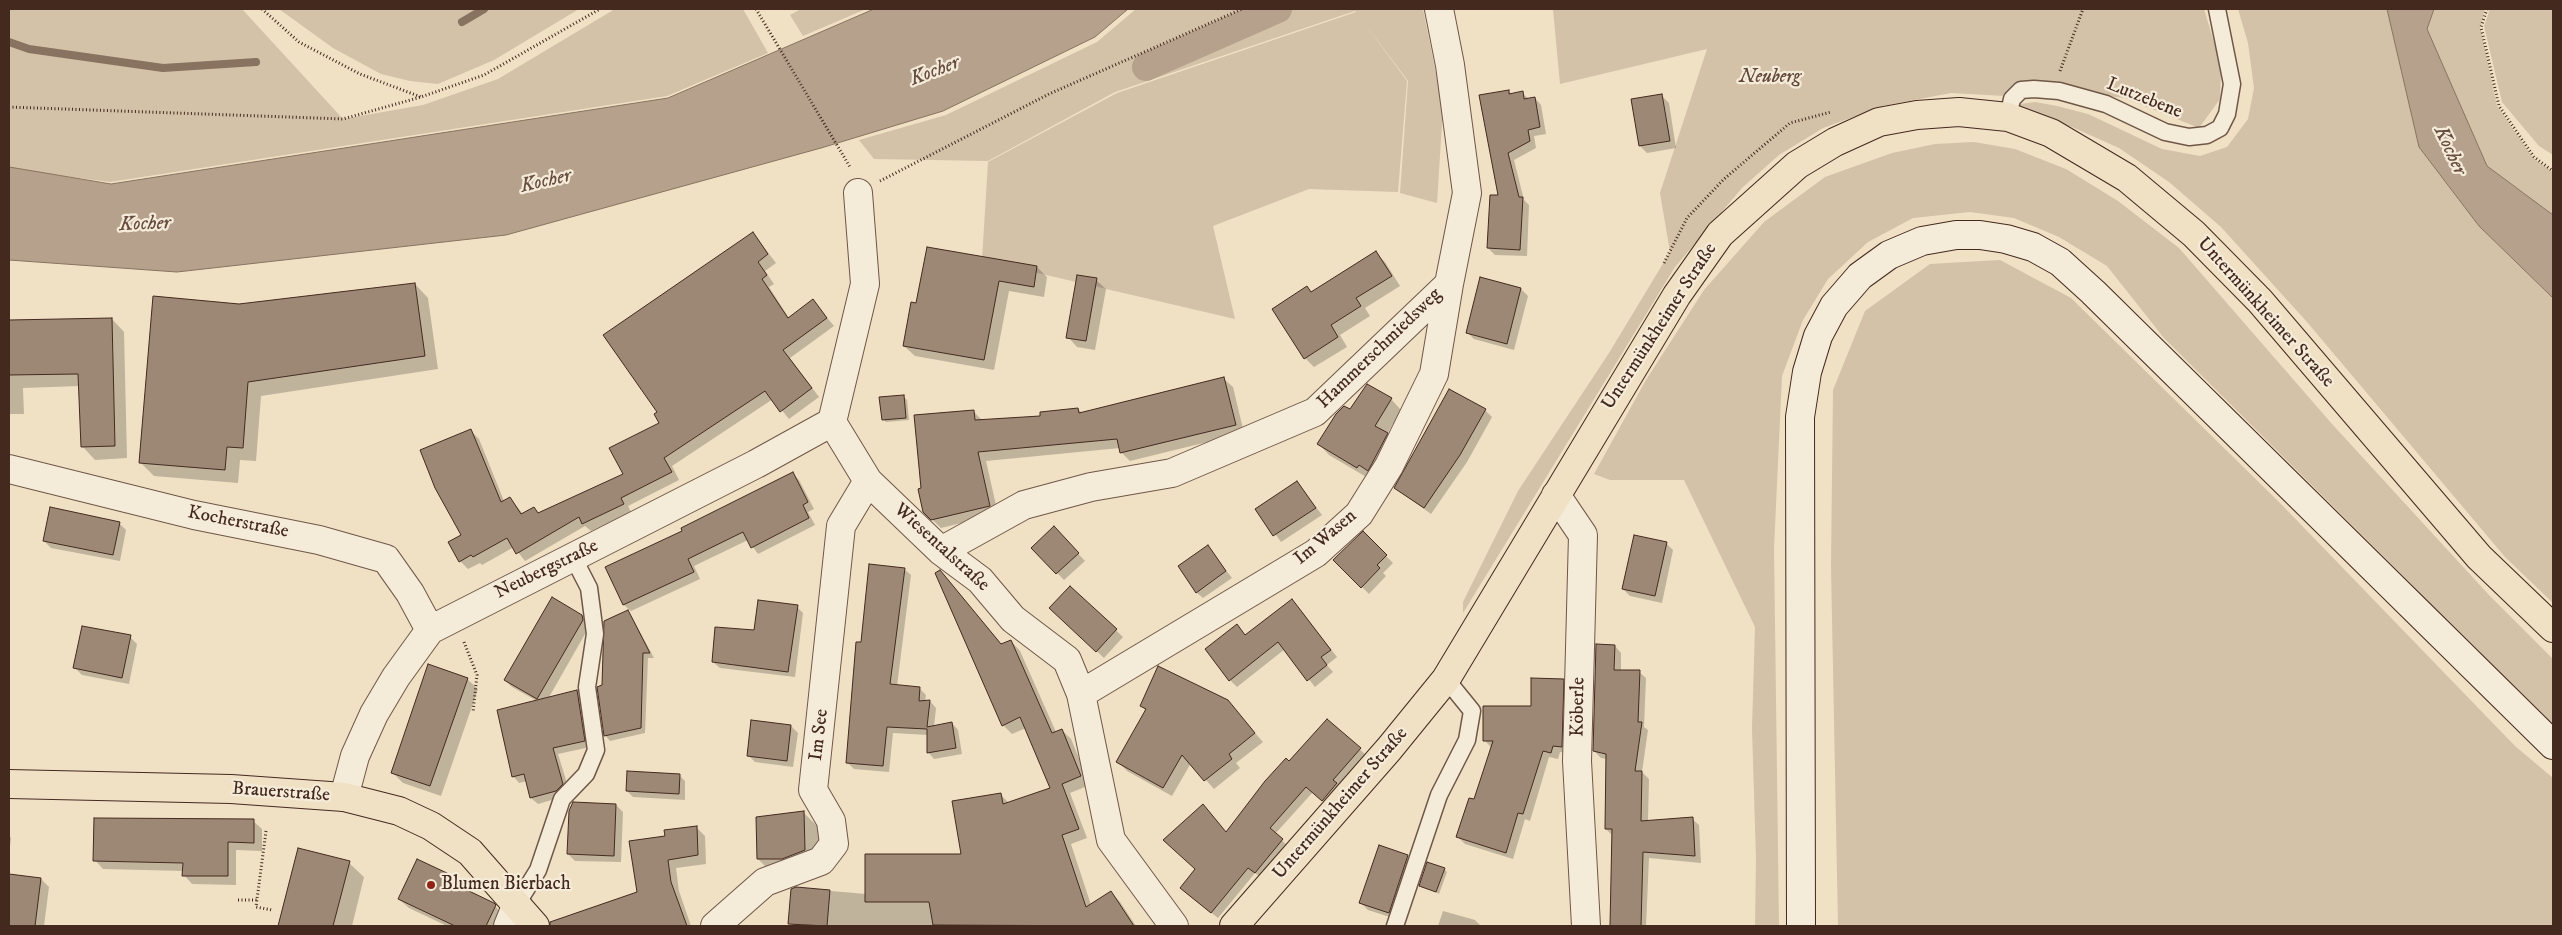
<!DOCTYPE html>
<html>
<head>
<meta charset="utf-8">
<style>
  body { margin:0 }
  #map { position:relative; width:2562px; height:935px; overflow:hidden; background:#f0e0c4; font-family:"IM FELL DW Pica",serif }
  canvas { display:block }
  .frame { position:absolute; inset:0; border:10px solid #44291f; pointer-events:none }
</style>
</head>
<body>
<div id="map">
<canvas width="2562" height="935"></canvas>
<div class="frame"></div>
</div>
<script>
const ctx = document.querySelector('canvas').getContext('2d');
ctx.lineJoin = 'round';
function paint(path, color) { ctx.fillStyle = color; ctx.fill(path, 'evenodd'); }
const poly = rows => new Path2D(rows.map(r => 'M' + r).join(''));
function stroke(path, color, width, dash) { ctx.strokeStyle = color; ctx.lineWidth = width; ctx.lineCap = dash ? 'butt' : 'round'; ctx.setLineDash(dash || []); ctx.stroke(path); }
function drawText(font, color, halo, rows, align = 'center') {
  ctx.font = font + ' "IM FELL DW Pica",serif'; ctx.lineWidth = 4.5; ctx.setLineDash([]); ctx.textBaseline = 'middle'; ctx.strokeStyle = halo; ctx.fillStyle = color; for (const [text, x, y, turn = 0] of rows) {
    ctx.save(); ctx.translate(x, y); ctx.rotate((+turn || 0) * Math.PI / 180); ctx.textAlign = isNaN(turn) ? turn : align; if (halo) ctx.strokeText(text, 0, 0); ctx.fillText(text, 0, 0); ctx.restore();
  }
}
const green = poly([
  [9,9,242,9,343,119,423,105,498,79,615,9,743,9,768,53,667,96,110,182,9,169],
  [279,9,579,9,494,60,438,84,410,81,381,74,333,48],
  [801,9,866,9,803,36,790,15],
  [1136,9,1423,9,1443,108,1437,203,1400,193,1408,81,1360,17,1407,81,1398,192,1309,189,1213,226,1235,319,982,260,988,162,1117,93,1356,12,1355,11,1115,92,988,161,874,159,859,140,946,115,1097,42],
  [1553,9,2204,9,2221,66,2220,99,2199,128,2125,98,2026,87,2023,97,1951,93,1883,106,1823,128,1779,155,1742,188,1675,267,1463,613,1463,602,1518,491,1609,353,1670,252,1660,193,1707,49,1560,84],
  [2238,9,2387,9,2419,147,2479,226,2553,298,2553,603,2505,557,2307,322,2221,227,2169,182,2119,148,2072,127,2018,110,2020,104,2035,102,2057,106,2088,114,2162,149,2200,156,2227,147,2248,119,2254,88,2248,43],
  [2434,9,2485,9,2480,27,2497,106,2533,158,2553,172,2553,215,2487,166,2427,29],
  [2490,9,2553,9,2553,155,2539,146,2502,102,2484,26],
  [1974,142,2015,149,2066,169,2118,201,2179,248,2332,424,2488,594,2553,659,2553,730,2532,712,2397,570,2164,338,2107,266,2059,237,2014,218,1970,212,1913,218,1868,242,1828,279,1803,320,1782,376,1774,548,1779,926,1755,926,1756,859,1752,728,1755,627,1684,480,1610,480,1594,474,1646,380,1704,290,1764,222,1825,177,1892,153,1935,144],
  [2000,260,2071,298,2280,503,2515,746,2553,778,2553,926,1838,926,1831,566,1833,390,1865,311,1930,264]
]);
const water = poly([
  [874,9,1128,9,1095,37,943,111,821,148,506,235,177,272,9,260,9,167,111,184,668,98,874,9],
  [2387,9,2434,9,2427,29,2487,166,2553,215,2553,298,2479,226,2419,147,2387,9]
]);
const shadow = poly([
  [1508,91,1512,94,1522,93,1529,99,1535,98,1541,105,1546,134,1534,136,1536,148,1514,160,1524,200,1529,205,1527,256,1495,255,1488,248,1499,197],
  [1662,96,1669,103,1676,148,1647,153,1640,146,1633,100],
  [753,233,776,263,765,271,774,284,769,287,789,318,813,301,834,326,790,358,819,397,789,419,773,399,672,466,679,480,628,506,631,512,591,531,585,526,525,561,514,547,482,565,480,563,468,569,460,561,471,431,479,439,504,501,510,498,523,514,534,508,540,514,625,474,660,424,659,412],
  [1376,253,1385,262,1400,286,1365,308,1370,316,1340,335,1347,347,1314,367,1305,358,1307,288,1312,293],
  [1037,267,1047,277,1044,297,1009,291,994,370,915,356,904,346,917,304],
  [1481,279,1521,289,1528,296,1514,350,1474,339,1467,332],
  [1096,280,1106,289,1095,350,1077,347,1068,337],
  [415,284,428,298,438,369,261,396,256,461,240,460,238,483,154,476,141,463,239,305],
  [112,319,124,332,127,458,95,460,83,447,80,386,23,388,24,414,9,414,9,321],
  [1224,379,1233,387,1244,433,1130,461,1121,452,1120,448,986,461,998,514,941,528,924,512,922,489,973,411,982,420,1041,418,1078,409,1082,413],
  [904,397,907,400,909,420,886,422,883,419],
  [1391,399,1401,410,1387,434,1397,445,1368,478,1329,455,1319,444,1350,411],
  [1485,410,1492,417,1467,462,1431,514,1395,488],
  [792,473,799,480,814,509,808,512,815,525,758,554,748,540,694,566,700,579,631,611,624,605,607,567,683,531],
  [1297,482,1322,515,1281,542,1257,509],
  [119,523,126,530,120,561,51,548,44,541],
  [1363,533,1393,563,1383,573,1386,576,1369,594,1335,560],
  [1061,535,1085,561,1064,580,1033,548],
  [1666,543,1673,550,1662,603,1630,596,1623,589],
  [1208,547,1232,578,1203,598,1196,592],
  [904,569,911,575,897,686,919,688,926,695,925,702,930,701,936,708,934,727,952,723,958,730,962,754,934,759,928,752,928,735,893,733,889,772,854,769,847,762,862,644],
  [940,571,1002,645,1011,641,1020,651,1056,732,1062,730,1071,739,1090,785,1070,793,1087,838,1071,844,1091,905,1111,892,1120,902,1136,926,993,926,980,884,976,926,793,926,790,923,796,888,866,894,963,855,1000,794,1009,803,1051,789,1026,728,1012,734,1003,725],
  [1071,587,1123,637,1104,658,1058,615],
  [797,607,803,613,795,677,720,668,713,662],
  [1299,608,1337,657,1327,665,1333,672,1315,687,1285,649,1237,687,1230,680,1237,626,1246,636],
  [627,612,632,617,654,658,648,658,645,733,610,741,605,735,603,686],
  [582,616,589,623,589,627,548,699,577,692,583,698,590,747,558,754,569,790,562,797,538,804,531,798,527,781,519,783,513,776,537,701,512,687,505,680],
  [130,637,137,644,129,684,82,675,75,668],
  [1615,646,1621,653,1621,671,1639,672,1646,678,1644,727,1648,730,1642,772,1649,779,1648,821,1692,819,1699,825,1701,863,1649,858,1646,926,1611,926,1613,836,1606,829,1607,759,1601,758,1594,751],
  [467,679,478,689,441,796,403,783,392,772],
  [1563,680,1570,687,1568,753,1560,752,1558,759,1549,757,1530,821,1525,819,1513,859,1465,844,1458,837,1475,801,1492,748,1484,740,1532,707],
  [1227,701,1263,742,1236,763,1240,768,1214,789,1191,763,1172,796,1127,771,1118,762,1146,711,1141,705],
  [1327,720,1366,755,1329,806,1313,792,1275,834,1288,846,1261,878,1255,873,1218,918,1187,894,1227,834],
  [791,726,798,733,793,767,755,762,748,755],
  [679,775,685,781,685,800,633,797,627,791],
  [616,805,623,812,621,862,575,861,568,854],
  [803,812,822,831,823,869,777,878,758,859],
  [253,821,262,829,262,851,236,850,236,885,192,884,184,875,184,871,103,869,95,860],
  [696,827,705,836,706,864,676,868,679,891,691,926,581,926,577,914,638,893,666,837],
  [9,836,11,838,9,855],
  [299,850,349,863,364,877,352,926,279,926],
  [1407,857,1414,864,1396,919,1368,910,1361,903],
  [1444,869,1447,872,1439,894,1421,885],
  [9,875,41,879,49,887,44,926,9,926],
  [448,875,458,884,457,887,495,906,505,916,500,926,447,926,409,908,399,899],
  [1443,911,1475,920,1481,926,1438,926]
]);
const stream = poly([
  [462,22,484,9],
  [9,42,29,49,163,68,256,62]
]);
const canal = poly([
  [1146,67,1278,9]
]);
const building = poly([
  [1509,90,1509,94,1523,91,1524,99,1535,97,1540,127,1528,130,1530,141,1508,153,1519,197,1523,197,1520,250,1487,248,1490,195,1498,195,1479,95,1509,90],
  [1662,94,1670,141,1639,146,1631,99,1662,94],
  [753,232,768,254,758,262,767,275,762,279,788,318,813,299,827,318,783,350,812,388,780,412,765,391,664,458,672,472,621,498,624,504,582,524,579,517,516,554,507,538,473,557,471,555,459,562,448,542,461,535,435,488,420,450,471,429,501,502,510,497,521,514,534,507,538,513,623,474,609,448,659,423,654,414,657,412,603,335,753,232],
  [927,247,1037,266,1034,287,999,281,984,360,903,346,911,302,916,303,927,247],
  [1376,251,1392,276,1356,298,1361,306,1331,325,1338,337,1304,359,1272,309,1307,286,1311,292,1376,251],
  [1077,275,1097,278,1086,341,1066,338,1077,275],
  [1480,277,1521,288,1507,344,1466,333,1480,277],
  [415,283,425,356,248,382,243,448,227,447,225,470,139,463,153,296,239,304,415,283],
  [112,318,115,446,81,447,78,374,9,375,9,320,112,318],
  [1224,377,1236,425,1120,453,1117,439,978,452,990,506,931,520,923,512,918,489,921,488,914,415,974,410,975,420,1040,416,1040,412,1078,408,1079,413,1224,377],
  [1367,384,1392,398,1375,426,1388,433,1368,471,1359,465,1357,468,1317,444,1336,414,1344,406,1350,409,1367,384],
  [1449,389,1486,409,1460,455,1424,508,1394,488,1449,389],
  [904,395,906,418,882,420,879,397,904,395],
  [793,472,808,502,803,505,809,518,751,548,743,532,688,559,694,572,623,605,605,567,682,531,681,528,793,472],
  [1297,481,1316,508,1273,536,1255,509,1297,481],
  [50,507,120,522,113,555,43,541,50,507],
  [1054,526,1079,553,1056,574,1031,548,1054,526],
  [1363,531,1387,555,1377,565,1380,568,1361,588,1333,560,1363,531],
  [1634,535,1667,542,1655,596,1622,589,1634,535],
  [1208,545,1226,571,1196,593,1178,566,1208,545],
  [869,564,905,568,890,684,920,687,919,701,930,700,927,727,952,722,956,748,927,753,927,729,887,727,883,766,846,763,856,642,861,642,869,564],
  [940,570,1001,644,1011,640,1052,733,1062,729,1081,776,1062,784,1079,829,1062,835,1086,907,1111,891,1134,926,933,925,929,902,865,902,865,854,961,854,952,801,1001,793,1003,804,1050,788,1020,717,1002,726,935,573,940,570],
  [1070,586,1117,629,1096,652,1049,608,1070,586],
  [552,597,582,615,583,620,537,699,504,680,552,597],
  [1292,599,1331,650,1321,657,1327,665,1307,681,1278,642,1229,681,1205,649,1237,624,1245,635,1292,599],
  [758,600,798,605,788,672,712,662,715,627,754,630,758,600],
  [628,610,650,653,643,653,641,728,604,736,597,687,602,685,604,621,628,610],
  [82,626,131,635,122,678,73,668,82,626],
  [1596,644,1615,645,1614,670,1640,670,1638,722,1642,722,1635,771,1642,771,1641,821,1693,817,1695,856,1643,852,1641,926,1610,926,1612,829,1605,829,1606,754,1593,751,1596,644],
  [428,664,468,678,430,786,391,773,428,664],
  [1158,666,1228,700,1255,733,1229,754,1232,759,1204,781,1182,755,1163,788,1116,762,1146,709,1140,706,1158,666],
  [1531,678,1564,679,1562,747,1553,746,1551,753,1543,751,1523,814,1518,813,1506,853,1456,837,1469,798,1474,799,1493,741,1483,741,1483,706,1531,706,1531,678],
  [577,690,585,741,553,748,563,784,556,791,530,798,524,774,512,777,497,710,577,690],
  [1327,719,1361,748,1333,780,1337,783,1322,801,1306,787,1270,828,1283,839,1255,873,1248,868,1211,913,1180,888,1195,869,1163,840,1203,804,1226,832,1265,781,1286,758,1289,761,1327,719],
  [751,720,791,725,787,761,747,756,751,720],
  [627,771,680,774,679,794,626,791,627,771],
  [573,802,616,804,614,856,567,854,569,811,573,802],
  [804,811,805,850,782,859,757,859,756,817,804,811],
  [94,818,254,819,254,843,228,842,228,876,182,876,183,863,93,861,94,818],
  [697,826,698,855,668,860,671,882,687,926,550,926,550,922,637,892,629,841,665,836,664,830,697,826],
  [1379,845,1408,855,1389,913,1359,903,1379,845],
  [298,848,350,861,333,926,278,926,298,848],
  [417,859,449,874,446,880,494,903,496,905,486,926,455,926,398,899,417,859],
  [1427,862,1445,868,1436,892,1419,886,1427,862],
  [9,874,41,878,35,926,9,926,9,874],
  [796,887,830,890,827,926,788,924,791,889,796,887]
]);
const path = poly([
  [262,9,299,42,360,74,421,97],
  [756,9,850,167],
  [2487,9,2481,27,2499,106,2534,157,2553,171],
  [2060,71,2083,9],
  [9,107,343,119,421,97,484,75,600,9],
  [880,181,1049,94,1242,9],
  [1664,263,1687,218,1724,179,1790,123,1831,112],
  [464,642,477,675,473,712],
  [266,831,256,907,272,910],
  [238,900,257,900]
]);
const service = poly([
  [2008,117,2012,99,2021,90,2034,89,2059,91,2106,104,2165,132,2189,137,2207,135,2220,128,2227,114,2232,84,2217,9],
  [517,904,538,870,562,799,586,774,596,750,587,687,595,634,589,588,573,557],
  [1395,926,1439,795,1467,740,1472,711,1446,679]
]);
const minor = poly([
  [858,193,865,284,832,422,868,481,941,551,980,580,1013,619,1067,660,1081,694,1111,840,1174,926],
  [9,469,194,515,319,540,386,559,410,593,430,630],
  [1556,495,1583,535,1577,761,1586,926],
  [941,551,1024,505,1091,487,1172,473,1315,412,1449,284,1467,193,1450,65,1439,9],
  [1081,694,1316,553,1359,514,1389,466,1434,374,1449,284],
  [344,797,355,756,374,714,396,677,430,630,756,464,832,422],
  [508,926,517,904],
  [715,926,765,882,821,861,834,844,831,821,813,790,841,526,868,481]
]);
const secondary = poly([
  [1801,926,1800,417,1807,372,1818,336,1834,306,1860,276,1889,255,1922,241,1956,235,1980,235,2006,239,2033,247,2060,262,2093,292,2553,745]
]);
const primary = poly([
  [9,784,231,789,344,797,399,811,431,826,470,852,535,926],
  [1234,926,1389,749,1446,679,1677,295,1720,234,1797,165,1835,142,1879,122,1917,115,1959,112,2008,117,2051,133,2127,178,2194,234,2260,301,2479,557,2553,628]
]);
const markers = [
  [431,885,5,"#8f2418"]
];
const parkNames = [
  ["Neuberg",1770,78]
];
const streetNames = [
  ["Lutzebene",2144,99,22],
  ["Untermünkheimer Straße",2265,313,48],
  ["Untermünkheimer Straße",1660,327,-57],
  ["Hammerschmiedsweg",1380,349,-44],
  ["Kocherstraße",238,523,11],
  ["Im Wasen",1326,538,-40],
  ["Wiesentalstraße",941,548,42],
  ["Neubergstraße",547,570,-26],
  ["Köberle",1579,707,-89],
  ["Im See",820,735,-83],
  ["Brauerstraße",281,793,4],
  ["Untermünkheimer Straße",1341,804,-49]
];
const poiNames = [
  ["Blumen Bierbach",441,885]
];
const waterNames = [
  ["Kocher",935,72,-21],
  ["Kocher",2449,151,65],
  ["Kocher",546,182,-13],
  ["Kocher",145,225,-2]
];
paint(green, '#d3c1a8');
paint(water, '#b6a28c');
stroke(water, '#887260', 1);
paint(shadow, '#0003');
stroke(stream, '#887260', 8);
stroke(canal, '#b6a28c', 28);
paint(building, '#9d8875');
stroke(building, '#44291f', 1);
stroke(service, '#6f5748', 19);
stroke(minor, '#6f5748', 30);
stroke(secondary, '#44291f', 30);
stroke(primary, '#44291f', 30);
stroke(path, '#44291f', 3, [1, 2.5]);
stroke(service, '#f5ebd9', 16);
stroke(minor, '#f5ebd9', 28);
stroke(secondary, '#f5ebd9', 28);
stroke(primary, '#f0e0c4', 28);
for (const [x, y, r, color] of markers) { const dot = new Path2D(); dot.arc(x, y, r, 0, 2 * Math.PI); ctx.fillStyle = color; ctx.fill(dot); stroke(dot, '#f5ebd9', 2); }
drawText('italic 19px', '#61473a', '#f5ebd9', parkNames);
drawText('19px', '#44291f', '#f5ebd9', streetNames);
drawText('19px', '#44291f', '#f5ebd9', poiNames, 'left');
drawText('italic 20px', '#664d40', '#f5ebd9', waterNames);
</script>
</body>
</html>
